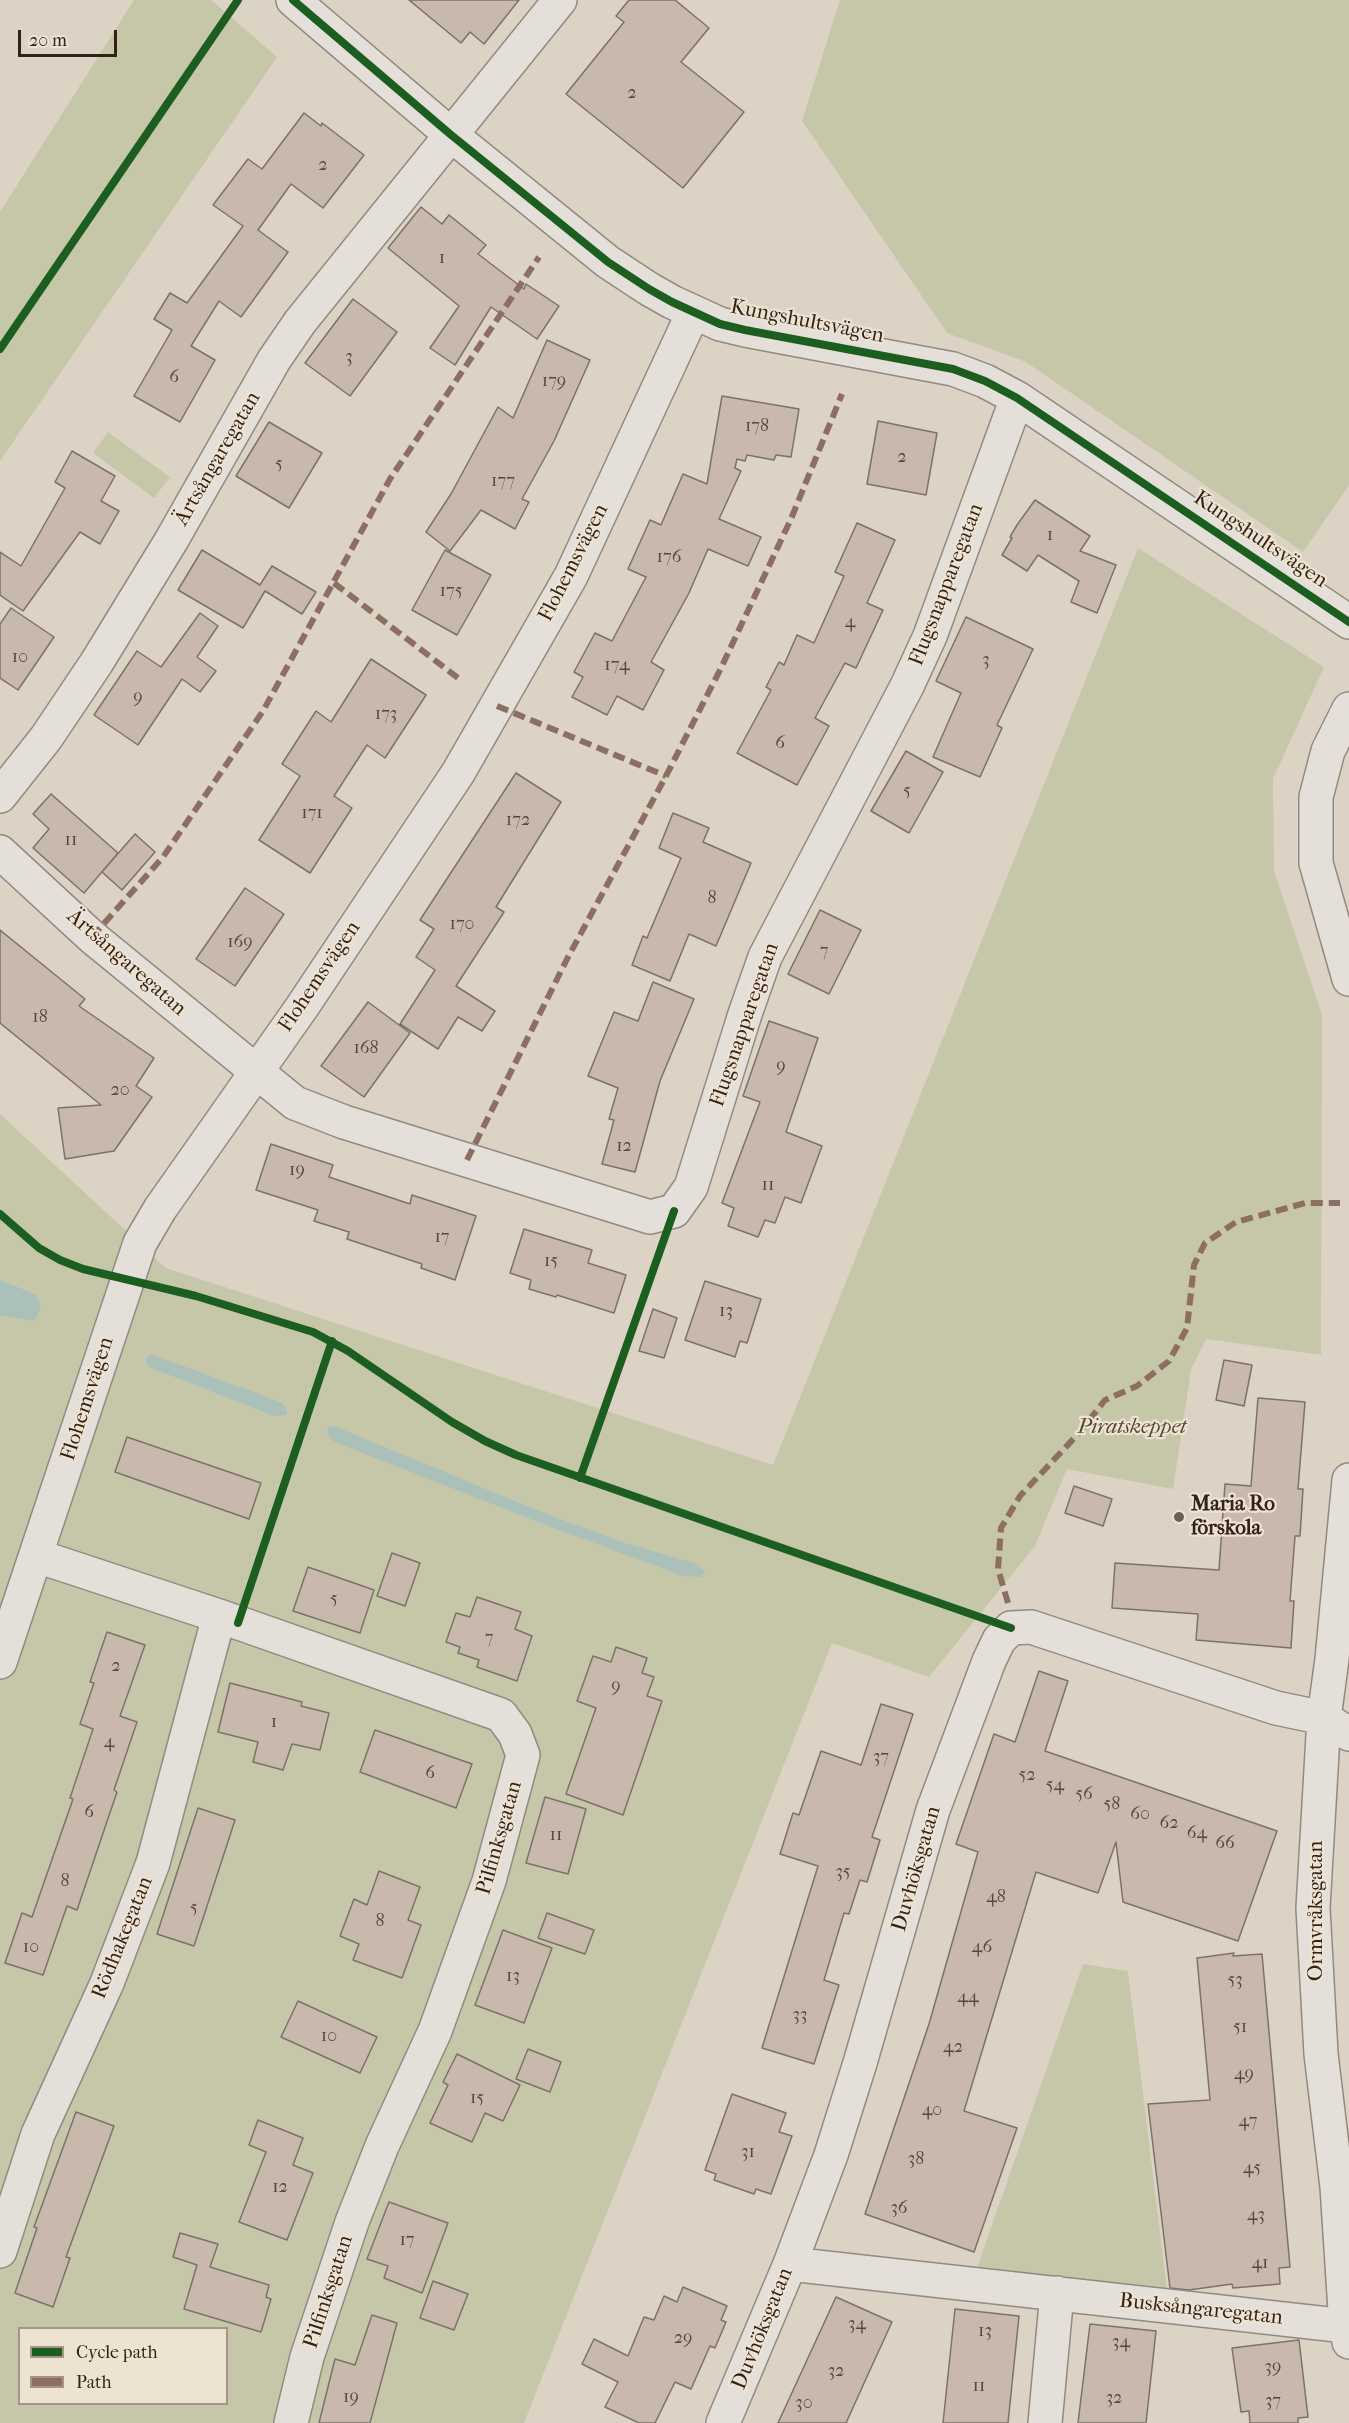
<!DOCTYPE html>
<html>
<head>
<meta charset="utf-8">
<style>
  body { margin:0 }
  #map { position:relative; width:1349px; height:2423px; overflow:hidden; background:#dcd3c5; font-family:"IM FELL French Canon",serif }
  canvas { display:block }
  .legend { position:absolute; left:18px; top:2327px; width:210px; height:78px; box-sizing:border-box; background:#eee3d3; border:2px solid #a39687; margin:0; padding:8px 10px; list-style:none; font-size:18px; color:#332216 }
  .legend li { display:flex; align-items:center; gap:12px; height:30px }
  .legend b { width:30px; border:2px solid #a39687 }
  .scale { position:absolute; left:18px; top:30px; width:99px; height:27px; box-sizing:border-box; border:3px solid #332216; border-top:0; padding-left:8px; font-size:18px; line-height:21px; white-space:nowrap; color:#332216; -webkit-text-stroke:4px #eee3d3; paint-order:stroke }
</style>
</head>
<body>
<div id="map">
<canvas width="1349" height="2423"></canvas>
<ul class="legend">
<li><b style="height:8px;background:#1b5e20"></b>Cycle path</li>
<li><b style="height:8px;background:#8d6e63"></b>Path</li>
</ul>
<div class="scale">20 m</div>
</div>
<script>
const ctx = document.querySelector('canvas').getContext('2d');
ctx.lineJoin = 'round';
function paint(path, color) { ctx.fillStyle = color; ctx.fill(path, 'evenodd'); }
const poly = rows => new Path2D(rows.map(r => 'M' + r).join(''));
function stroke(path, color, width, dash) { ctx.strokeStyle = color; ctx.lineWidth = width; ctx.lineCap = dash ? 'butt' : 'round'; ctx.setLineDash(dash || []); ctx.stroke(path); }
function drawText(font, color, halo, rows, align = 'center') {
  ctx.font = font + ' "IM FELL French Canon",serif'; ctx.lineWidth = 4.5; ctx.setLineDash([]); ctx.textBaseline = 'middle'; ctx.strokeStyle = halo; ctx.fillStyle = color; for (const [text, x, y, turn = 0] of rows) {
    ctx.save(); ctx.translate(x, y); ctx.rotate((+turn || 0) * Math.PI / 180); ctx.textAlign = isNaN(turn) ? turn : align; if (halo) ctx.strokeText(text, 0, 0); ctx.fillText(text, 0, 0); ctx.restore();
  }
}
const green = poly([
  [134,0,211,0,277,57,0,461,0,212],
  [840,0,1349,0,1349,485,1303,552,1026,362,947,333,802,121],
  [108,432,170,477,154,498,93,453],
  [1138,548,1324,667,1273,779,1274,871,1322,1015,1321,1355,1206,1339,1191,1370,1173,1489,1067,1469,1035,1546,929,1677,832,1643,524,2423,0,2423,0,1114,166,1268,773,1465],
  [20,2328,226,2328,226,2404,20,2404],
  [1083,1964,1128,1971,1168,2298,977,2268]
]);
const water = poly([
  [0,1280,35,1294,41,1306,35,1321,0,1315],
  [151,1354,280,1402,286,1407,287,1415,274,1416,149,1367,145,1360],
  [334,1426,544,1513,625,1543,697,1564,705,1572,701,1577,683,1576,530,1519,333,1441,327,1433,328,1428]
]);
const building = poly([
  [409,0,519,0,484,44,470,32,461,43,409,0],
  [629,0,675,0,709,28,681,62,744,112,683,188,566,94,624,22,616,16,629,0],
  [304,113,321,126,322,123,364,155,323,208,291,184,258,230,288,252,241,317,219,301,191,346,215,360,180,422,134,396,172,330,154,319,170,293,187,303,243,226,213,205,248,159,262,169,304,113],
  [421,207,442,224,449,215,486,245,478,254,524,289,526,284,559,306,537,339,491,307,455,365,430,348,459,306,388,248,421,207],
  [353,299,397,332,350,396,305,363,353,299],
  [547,340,590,360,554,441,522,499,529,502,515,529,481,510,450,551,426,532,451,494,498,407,513,418,547,340],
  [722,396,799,409,791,457,776,455,774,460,747,455,745,461,737,459,735,468,741,471,719,519,761,537,748,566,708,549,689,593,651,662,664,670,643,710,617,696,607,715,572,697,583,677,574,672,595,633,612,641,646,577,628,569,650,520,661,525,683,474,707,484,722,396],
  [878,421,937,433,926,495,867,484,878,421],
  [269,422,322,453,289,508,236,476,269,422],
  [72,451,115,476,101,501,119,511,100,544,80,532,23,611,0,595,0,552,21,566,65,488,55,482,72,451],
  [1035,500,1090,536,1080,551,1116,565,1097,613,1071,602,1079,581,1038,555,1027,571,1002,555,1012,538,1010,537,1017,525,1035,500],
  [857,523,895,540,867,603,883,610,856,668,845,663,815,718,829,726,797,785,737,753,771,690,766,687,779,662,784,665,797,635,814,643,844,576,835,572,857,523],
  [202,550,260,585,272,566,316,592,302,614,265,591,243,628,178,590,202,550],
  [445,550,491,575,457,635,412,610,445,550],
  [11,608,54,637,18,690,0,678,0,624,11,608],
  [200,613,218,626,197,657,216,671,200,692,182,679,138,745,94,715,137,651,161,667,200,613],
  [966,617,1033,649,997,725,1002,728,980,777,933,757,961,693,936,681,966,617],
  [371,659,426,695,385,758,367,745,334,796,352,808,310,873,259,840,300,776,282,764,316,711,331,722,371,659],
  [906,751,943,772,909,833,871,811,906,751],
  [516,773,561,802,496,907,504,912,456,986,495,1011,482,1031,458,1017,438,1049,400,1024,435,970,416,957,434,929,420,920,516,773],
  [51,794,118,853,84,893,33,848,49,829,33,814,51,794],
  [673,813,709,828,703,842,751,863,716,946,689,934,670,981,632,965,643,936,647,938,681,858,659,848,673,813],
  [135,834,155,852,122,890,102,872,135,834],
  [245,888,284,914,235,986,196,959,245,888],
  [820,910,861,930,829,994,788,974,820,910],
  [0,930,85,999,79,1006,154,1058,136,1086,152,1097,114,1151,65,1159,58,1108,101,1105,0,1023,0,930],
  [653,982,694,999,660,1081,635,1172,602,1164,614,1120,609,1119,618,1088,588,1076,614,1012,638,1021,653,982],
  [368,1002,410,1033,364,1097,321,1066,368,1002],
  [769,1021,818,1038,786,1132,822,1146,801,1203,785,1197,775,1223,765,1220,758,1237,728,1226,734,1208,722,1203,760,1102,743,1096,769,1021],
  [271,1144,333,1165,329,1177,410,1204,412,1195,476,1216,455,1280,421,1268,422,1264,347,1239,349,1232,314,1221,318,1210,256,1190,271,1144],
  [524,1229,592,1250,588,1263,626,1275,614,1313,557,1295,556,1297,529,1289,531,1280,510,1273,524,1229],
  [705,1281,761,1299,747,1343,740,1341,735,1357,685,1340,705,1281],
  [653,1309,677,1318,664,1358,639,1351,653,1309],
  [1224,1360,1252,1365,1244,1406,1216,1400,1224,1360],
  [1258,1398,1305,1402,1298,1489,1303,1489,1300,1536,1295,1536,1290,1601,1294,1601,1291,1648,1196,1640,1198,1614,1112,1608,1115,1563,1219,1570,1225,1484,1251,1486,1258,1398],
  [127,1437,261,1483,249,1519,115,1472,127,1437],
  [1074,1486,1112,1499,1103,1526,1065,1513,1074,1486],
  [392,1553,420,1563,405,1606,377,1596,392,1553],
  [308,1567,374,1590,360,1633,293,1611,308,1567],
  [477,1597,521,1612,515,1629,532,1636,517,1681,477,1667,479,1660,458,1653,460,1647,446,1642,456,1613,470,1617,477,1597],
  [107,1632,145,1645,120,1716,137,1722,114,1790,117,1792,77,1910,67,1906,43,1975,5,1963,22,1913,32,1917,73,1799,70,1798,93,1729,80,1724,94,1683,90,1682,107,1632],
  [616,1647,647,1658,642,1673,654,1677,647,1696,662,1701,623,1815,566,1794,596,1708,577,1701,593,1656,611,1662,616,1647],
  [1039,1671,1068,1681,1045,1751,1277,1831,1238,1941,1123,1902,1116,1842,1098,1893,1036,1872,964,2111,1017,2128,974,2252,865,2214,929,2024,978,1852,956,1844,994,1734,1015,1742,1039,1671],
  [230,1683,302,1702,301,1706,329,1713,320,1750,292,1744,283,1770,253,1762,258,1742,218,1732,230,1683],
  [881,1704,913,1714,872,1837,880,1840,867,1882,860,1880,849,1914,844,1913,824,1980,839,1985,814,2064,762,2048,818,1866,780,1854,793,1813,799,1815,821,1751,861,1765,881,1704],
  [375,1730,472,1764,456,1808,360,1772,375,1730],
  [545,1797,586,1809,568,1874,526,1863,545,1797],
  [198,1808,235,1820,194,1946,157,1934,198,1808],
  [379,1871,420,1887,408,1920,421,1925,402,1978,353,1960,359,1944,340,1936,354,1899,367,1905,379,1871],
  [547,1913,594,1930,585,1954,538,1938,547,1913],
  [503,1930,552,1948,524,2023,475,2005,503,1930],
  [1234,1953,1233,1956,1262,1954,1290,2267,1279,2268,1280,2284,1233,2288,1232,2284,1189,2290,1170,2288,1148,2104,1210,2100,1197,1958,1234,1953],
  [298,2001,377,2037,360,2073,281,2037,298,2001],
  [528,2049,561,2062,550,2092,516,2079,528,2049],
  [457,2054,520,2085,503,2121,485,2113,472,2142,430,2123,448,2085,443,2082,457,2054],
  [732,2094,786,2113,779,2132,792,2136,771,2194,756,2189,754,2194,714,2180,716,2174,705,2170,732,2094],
  [76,2112,114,2126,66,2257,70,2258,53,2307,15,2293,37,2228,34,2227,76,2112],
  [258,2120,303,2138,293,2165,313,2173,287,2240,239,2222,266,2152,249,2145,258,2120],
  [389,2202,448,2223,422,2293,384,2278,388,2266,367,2259,389,2202],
  [180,2233,218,2244,210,2267,269,2285,266,2297,271,2299,261,2332,184,2309,197,2265,173,2257,180,2233],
  [433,2281,468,2294,454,2330,420,2318,433,2281],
  [683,2287,727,2306,721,2320,726,2322,715,2348,710,2346,691,2389,675,2382,655,2423,639,2423,605,2407,618,2382,582,2364,594,2339,628,2356,644,2317,654,2320,664,2296,677,2302,683,2287],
  [836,2297,892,2322,870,2370,846,2423,778,2423,836,2297],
  [955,2309,1019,2316,1008,2423,943,2423,955,2309],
  [372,2315,397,2323,370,2423,319,2423,335,2359,355,2365,372,2315],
  [1090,2324,1156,2331,1146,2423,1078,2423,1090,2324],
  [1299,2340,1308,2417,1298,2418,1298,2423,1250,2423,1249,2411,1241,2412,1232,2348,1299,2340]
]);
const minor = poly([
  [293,0,450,134,608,262,649,289,672,302,720,324,745,330,953,369,985,381,1017,398,1349,622],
  [1349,709,1328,751,1316,797,1316,863,1349,979],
  [0,796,46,738,97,662,171,541,274,360,300,322,560,0],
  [0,852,92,937,295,1103,344,1122,650,1217,674,1211,691,1187,745,1014,765,957,907,686,930,636,1017,398],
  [1349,1480,1332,1659,1324,1718,1313,1908,1321,2054,1337,2187,1346,2326,1349,2342],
  [37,1556,219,1616,501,1715,515,1734,523,1755,489,1881,435,2031,382,2146,352,2222,307,2357,291,2423],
  [0,1662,140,1243,160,1209,302,1007,458,773,571,576,693,313],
  [0,2251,38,2134,107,1983,153,1863,219,1616],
  [790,2264,1346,2326],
  [723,2423,790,2264,831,2155,860,2063,933,1810,989,1661,999,1640,1011,1628,1031,1627,1276,1708,1324,1718,1349,1734],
  [1045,2423,1057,2293]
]);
const quiet = poly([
  [334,583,462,681],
  [497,706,666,776],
  [92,937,163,857,263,711,390,479,539,257],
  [467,1160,567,959,666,776,721,668,791,519,842,394],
  [1008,1603,998,1569,1001,1528,1020,1496,1079,1433,1105,1400,1137,1386,1169,1361,1187,1328,1194,1265,1205,1243,1236,1222,1305,1203,1340,1203]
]);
const cycleway = poly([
  [293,0,450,134,608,262,649,289,672,302,720,324,745,330,953,369,985,381,1017,398,1349,622],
  [0,349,238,0],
  [0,1214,39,1248,60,1260,83,1269,196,1296,313,1332,348,1351,452,1422,485,1441,516,1455,1011,1628],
  [580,1478,674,1211],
  [238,1623,332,1341]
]);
const markers = [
  [1179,1517,6,"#6e6053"]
];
const numberNames = [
  ["2",632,94],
  ["2",323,166],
  ["1",442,259],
  ["3",349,358],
  ["6",174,378],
  ["179",554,382],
  ["178",757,427],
  ["2",902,458],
  ["5",279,465],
  ["177",503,482],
  ["1",1050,536],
  ["176",669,558],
  ["175",451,592],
  ["4",850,623],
  ["10",20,658],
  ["3",986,661],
  ["174",617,666],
  ["9",138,698],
  ["173",386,715],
  ["6",780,744],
  ["5",907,792],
  ["171",312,814],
  ["172",518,821],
  ["11",71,841],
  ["8",712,899],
  ["170",462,925],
  ["169",240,943],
  ["7",824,952],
  ["18",40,1018],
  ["168",366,1049],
  ["9",781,1067],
  ["20",120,1091],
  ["12",624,1147],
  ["19",297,1171],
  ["11",768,1186],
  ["17",442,1238],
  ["15",551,1262],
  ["13",726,1312],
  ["5",334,1600],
  ["7",489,1639],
  ["2",116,1667],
  ["9",616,1687],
  ["1",274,1723],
  ["4",109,1743],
  ["37",881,1758],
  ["6",430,1774],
  ["52",1027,1776],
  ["54",1055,1786],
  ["56",1084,1795],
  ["58",1112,1805],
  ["6",89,1813],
  ["60",1140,1815],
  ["62",1169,1824],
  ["64",1197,1834],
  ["11",556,1836],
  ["66",1225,1844],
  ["35",843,1873],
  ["8",65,1882],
  ["48",996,1898],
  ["5",194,1909],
  ["8",380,1922],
  ["10",31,1948],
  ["46",982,1948],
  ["13",513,1977],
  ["53",1235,1981],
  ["44",968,1998],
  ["33",800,2016],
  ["51",1240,2028],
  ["10",329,2037],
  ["42",953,2048],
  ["49",1244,2075],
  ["15",477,2099],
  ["40",932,2111],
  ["47",1248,2122],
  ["31",748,2153],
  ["38",916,2160],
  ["45",1252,2169],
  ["12",280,2188],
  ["36",899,2209],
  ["43",1256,2216],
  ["17",407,2241],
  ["41",1260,2264],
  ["34",857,2325],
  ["13",985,2332],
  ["29",683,2339],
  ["34",1121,2343],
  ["39",1273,2368],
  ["32",836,2372],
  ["11",979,2387],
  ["19",351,2398],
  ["32",1114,2399],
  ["37",1273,2402],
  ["30",804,2404]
];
const streetNames = [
  ["Kungshultsvägen",807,322,11],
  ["Ärtsångaregatan",218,459,-60],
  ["Kungshultsvägen",1260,540,34],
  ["Flohemsvägen",574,563,-63],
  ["Flugsnapparegatan",947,585,-69],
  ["Ärtsångaregatan",126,963,41],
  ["Flohemsvägen",320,977,-56],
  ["Flugsnapparegatan",745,1025,-71],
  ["Flohemsvägen",88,1399,-72],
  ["Pilfinksgatan",500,1838,-74],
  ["Duvhöksgatan",917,1869,-74],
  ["Ormvråksgatan",1317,1911,-90],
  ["Rödhakegatan",123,1938,-68],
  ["Pilfinksgatan",329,2292,-72],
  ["Busksångaregatan",1201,2310,6],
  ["Duvhöksgatan",763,2329,-68]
];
const parkNames = [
  ["Piratskeppet",1132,1428]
];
const poiNames = [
  ["Maria Ro",1191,1505],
  ["förskola",1191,1529]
];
paint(green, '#c6c7a8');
paint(water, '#abc0b9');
paint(building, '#c9b9ac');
stroke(building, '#7a736a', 1.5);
stroke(minor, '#928a81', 36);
stroke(minor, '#e4dfd9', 33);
stroke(quiet, '#8d6e63', 6, [12, 6]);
stroke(cycleway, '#1b5e20', 8);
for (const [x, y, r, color] of markers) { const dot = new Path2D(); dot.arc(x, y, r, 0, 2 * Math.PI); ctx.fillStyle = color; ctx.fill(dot); stroke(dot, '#eee3d3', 2); }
drawText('18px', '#58483c', null, numberNames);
drawText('21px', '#332216', '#eee3d3', streetNames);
drawText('italic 21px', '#534935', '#eee3d3', parkNames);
drawText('bold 21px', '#332216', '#eee3d3', poiNames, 'left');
</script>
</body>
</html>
